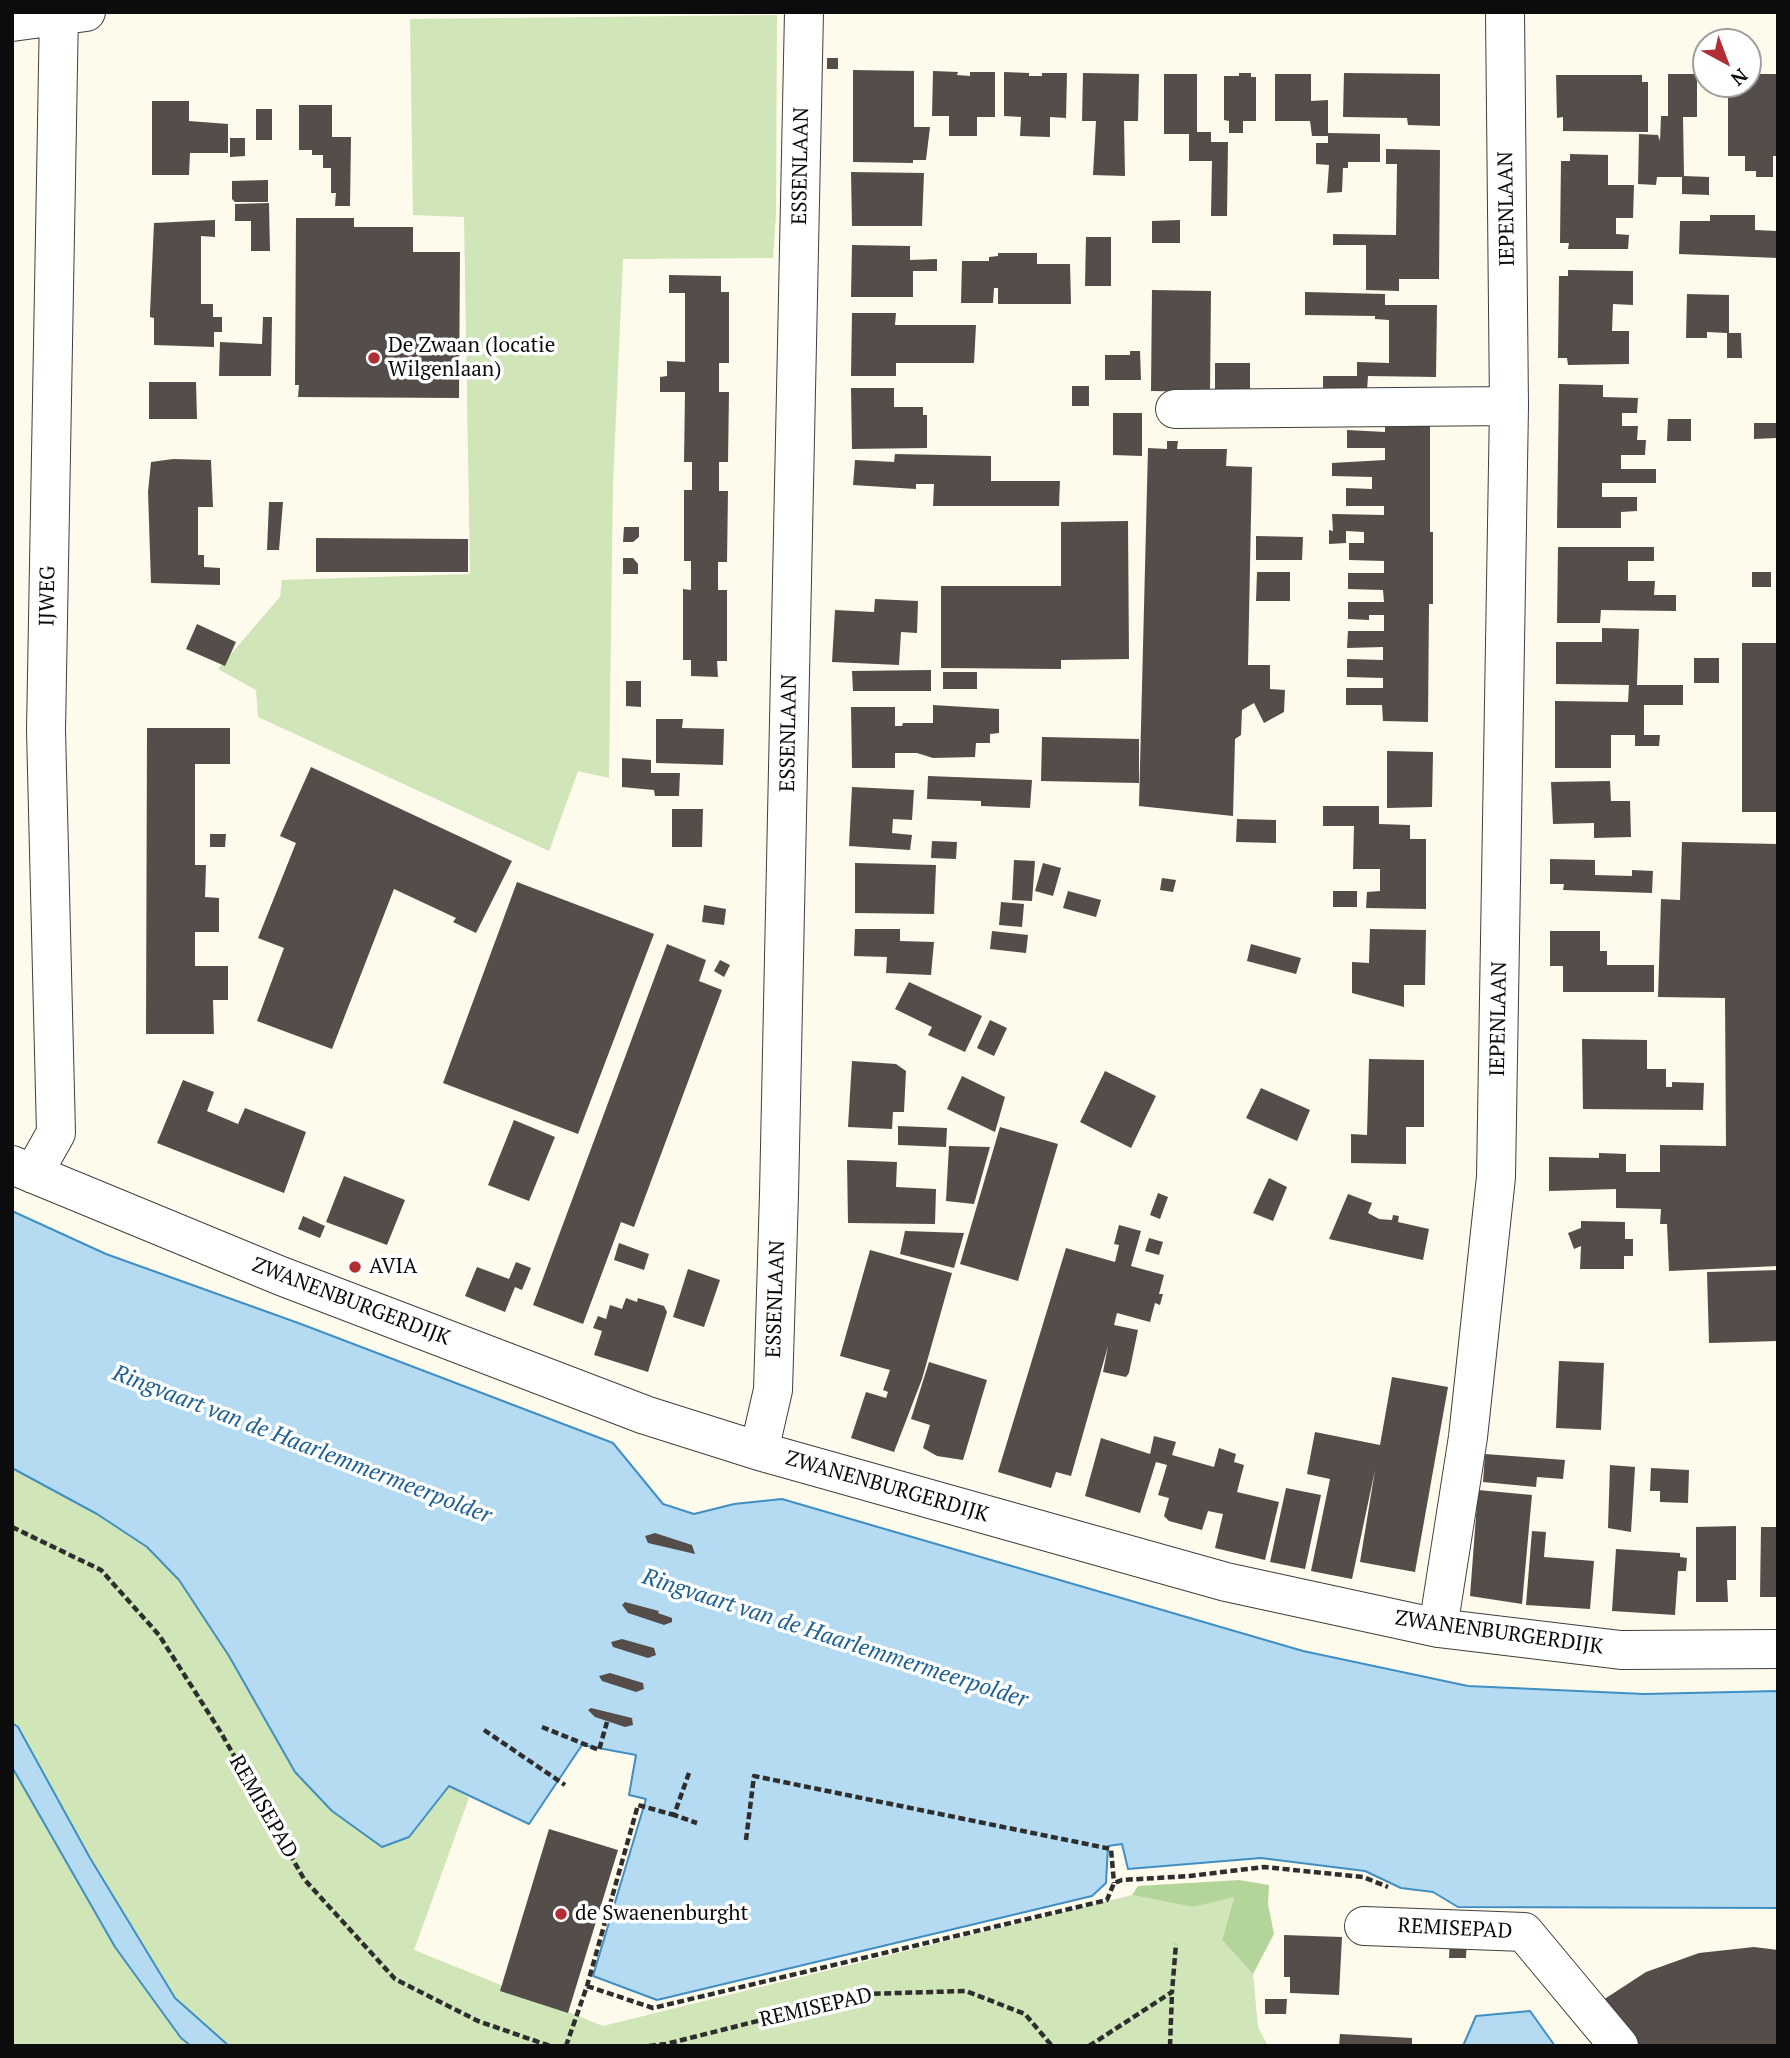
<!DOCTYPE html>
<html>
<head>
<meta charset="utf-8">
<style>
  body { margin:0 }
  #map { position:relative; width:1790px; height:2058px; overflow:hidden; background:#fefaec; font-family:"PT Serif",serif }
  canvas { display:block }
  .frame { position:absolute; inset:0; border:14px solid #0c0c0c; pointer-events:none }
  .north { position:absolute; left:1692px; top:28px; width:70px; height:70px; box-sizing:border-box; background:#fff; border:2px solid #9e9e9e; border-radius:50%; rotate:139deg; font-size:19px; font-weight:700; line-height:28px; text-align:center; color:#0c0c0c }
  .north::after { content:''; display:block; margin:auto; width:24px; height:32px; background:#b22e34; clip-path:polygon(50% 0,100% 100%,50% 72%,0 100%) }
</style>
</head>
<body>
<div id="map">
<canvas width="1790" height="2058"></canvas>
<div class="frame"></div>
<div class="north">N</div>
</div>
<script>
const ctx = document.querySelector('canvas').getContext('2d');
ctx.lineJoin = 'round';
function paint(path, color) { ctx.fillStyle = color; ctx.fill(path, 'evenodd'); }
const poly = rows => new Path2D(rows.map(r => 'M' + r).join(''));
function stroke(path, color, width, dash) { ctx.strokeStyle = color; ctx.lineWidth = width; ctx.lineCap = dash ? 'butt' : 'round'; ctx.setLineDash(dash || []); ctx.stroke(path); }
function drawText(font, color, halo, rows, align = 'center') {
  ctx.font = font + ' "PT Serif",serif'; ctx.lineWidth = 7; ctx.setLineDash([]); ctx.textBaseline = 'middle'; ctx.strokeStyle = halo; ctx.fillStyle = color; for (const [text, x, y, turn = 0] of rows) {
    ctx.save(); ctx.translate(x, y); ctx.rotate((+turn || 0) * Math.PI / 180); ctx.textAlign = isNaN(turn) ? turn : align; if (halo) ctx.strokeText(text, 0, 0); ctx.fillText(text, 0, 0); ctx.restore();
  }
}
const green = poly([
  [777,15,776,215,773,258,623,259,613,483,609,778,578,771,549,851,258,717,256,690,218,669,280,597,282,580,470,574,464,217,413,215,410,19],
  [12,1468,97,1514,147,1547,179,1580,229,1656,295,1772,332,1811,409,1837,449,1785,469,1798,414,1950,603,2026,1132,1895,1193,1907,1234,1896,1222,1940,1253,1974,1258,2027,1268,2046,12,2046]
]);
const forest = poly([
  [1239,1880,1269,1885,1268,1904,1274,1934,1253,1974,1222,1940,1234,1897,1193,1907,1132,1895,1138,1886]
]);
const water = poly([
  [12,1211,106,1254,301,1324,613,1443,663,1504,694,1514,734,1504,782,1499,1303,1651,1468,1686,1644,1694,1778,1691,1778,1908,1458,1907,1433,1892,1401,1888,1365,1871,1261,1858,1128,1869,1122,1844,1108,1846,1106,1883,1092,1896,657,2000,593,1976,646,1799,629,1795,636,1755,582,1745,529,1824,449,1786,409,1837,382,1847,332,1811,295,1772,229,1656,179,1580,147,1547,97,1514,12,1468,12,1211],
  [12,1723,18,1727,90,1858,175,1998,229,2046,191,2046,181,2038,115,1947,12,1767,12,1723],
  [1530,2011,1555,2046,1463,2046,1476,2016,1530,2011]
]);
const building = poly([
  [827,58,838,58,838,69,827,69],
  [853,70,914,71,914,127,930,127,926,160,913,160,913,163,853,162],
  [933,71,958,72,957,75,970,76,970,72,995,72,995,117,977,117,977,136,949,136,949,116,932,116],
  [1004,72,1029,73,1029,76,1042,76,1042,73,1067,73,1066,118,1050,117,1050,137,1020,136,1021,117,1004,116],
  [1083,73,1139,74,1138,121,1124,121,1125,176,1093,175,1096,121,1082,121],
  [1239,73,1251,73,1251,77,1256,77,1256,121,1243,121,1243,133,1229,133,1229,121,1224,120,1224,76,1239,76],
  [1344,73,1440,74,1440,126,1408,125,1407,118,1343,117],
  [1164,74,1197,74,1197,132,1211,132,1211,142,1228,142,1227,216,1211,216,1212,161,1189,161,1189,134,1164,134],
  [1275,74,1311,74,1311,101,1328,100,1328,133,1380,134,1380,162,1348,162,1348,168,1343,168,1342,192,1327,193,1329,165,1316,164,1316,143,1328,143,1328,136,1312,136,1310,121,1275,121],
  [1668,74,1697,74,1697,117,1683,117,1684,176,1709,177,1709,195,1682,194,1682,177,1657,177,1656,185,1638,184,1639,134,1658,135,1660,141,1661,116,1668,116],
  [1748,74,1778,74,1778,156,1773,156,1773,177,1756,177,1756,171,1745,171,1745,156,1728,156,1728,84,1748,84],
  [1556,75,1642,75,1642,82,1648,82,1648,132,1563,131,1563,117,1557,118],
  [152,101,189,101,189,121,228,124,228,153,190,153,189,175,152,175],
  [299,105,332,105,332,137,351,137,350,206,335,206,336,193,331,193,331,168,323,168,323,155,312,155,312,150,299,150],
  [256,109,272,109,272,140,256,140],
  [230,138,245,138,245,156,230,157],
  [1386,149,1440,150,1439,279,1399,279,1399,291,1366,290,1366,245,1333,245,1333,234,1396,235,1397,164,1386,164],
  [1570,154,1608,155,1608,185,1634,185,1633,218,1616,218,1616,234,1629,235,1628,249,1568,249,1569,243,1560,243,1561,161,1570,161],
  [851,172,924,173,922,226,852,226],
  [268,180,268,202,235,202,232,199,232,181],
  [269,203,270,251,251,251,251,221,235,221,235,204],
  [1710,215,1755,215,1755,230,1778,231,1778,258,1679,254,1680,221,1710,221],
  [296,218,354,218,354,227,413,227,413,252,460,252,459,398,298,397,299,385,295,385],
  [215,220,215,237,201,236,201,304,213,304,213,317,222,317,222,332,214,332,214,347,154,345,154,318,150,317,150,313,154,223],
  [1180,220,1180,243,1152,243,1152,221],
  [1086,237,1111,237,1111,286,1085,286],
  [852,245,910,246,910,260,937,259,937,271,913,271,913,297,851,297],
  [998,253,1037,253,1037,264,1070,264,1071,304,998,304,998,288,994,288,993,303,961,303,962,261,989,261,989,257,998,256],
  [1568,270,1633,271,1633,305,1613,304,1612,331,1629,331,1629,364,1568,365,1567,358,1558,358,1559,276,1568,276],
  [669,275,721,276,721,292,729,292,729,363,719,363,719,392,729,392,728,462,719,462,719,491,728,491,727,562,718,562,718,590,727,590,727,661,717,661,718,677,691,676,691,660,683,660,683,589,691,590,691,561,684,561,684,490,692,490,692,462,684,462,685,392,660,392,660,377,667,376,667,361,685,362,685,293,669,293],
  [1152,290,1211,291,1210,392,1151,391],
  [1305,292,1385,294,1385,305,1437,305,1436,377,1368,376,1367,391,1323,391,1323,376,1357,376,1357,362,1389,363,1389,320,1375,319,1375,316,1305,315],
  [1687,294,1729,295,1729,333,1741,333,1742,358,1727,358,1727,333,1707,332,1707,338,1686,338],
  [852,313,896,313,895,325,976,325,974,363,896,363,896,376,851,376],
  [263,317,272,317,271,376,219,376,220,342,262,344],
  [1130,351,1140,351,1141,380,1105,380,1105,355,1130,355],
  [1215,363,1250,363,1250,392,1215,391],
  [149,382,196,382,197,419,149,419],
  [1559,384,1603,385,1603,397,1638,398,1637,413,1622,413,1622,426,1638,426,1637,440,1646,440,1645,455,1621,455,1621,469,1656,469,1656,483,1602,483,1602,497,1637,497,1637,511,1621,512,1621,528,1557,528],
  [1072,386,1089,386,1089,406,1072,406],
  [851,388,894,388,894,407,923,407,923,415,927,415,927,448,852,449],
  [1113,413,1142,413,1142,456,1113,455],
  [1385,414,1430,415,1430,532,1433,532,1433,604,1429,604,1428,722,1383,721,1382,705,1346,705,1346,688,1383,688,1383,678,1347,677,1347,659,1383,660,1383,647,1347,648,1348,631,1384,631,1384,615,1369,615,1369,620,1348,619,1348,602,1384,602,1383,590,1348,589,1348,573,1384,573,1384,561,1349,560,1349,543,1364,543,1364,532,1346,531,1346,543,1329,544,1329,530,1333,531,1332,514,1384,515,1384,506,1346,506,1346,488,1372,489,1372,477,1332,476,1332,463,1385,460,1385,448,1347,448,1347,430,1385,432],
  [1668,419,1691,419,1691,441,1667,441],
  [1754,423,1776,423,1776,438,1754,439],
  [1167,441,1178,441,1177,449,1227,449,1226,466,1252,467,1248,665,1270,665,1270,689,1285,690,1284,712,1264,723,1254,703,1242,710,1241,735,1235,739,1233,816,1139,806,1148,448,1167,449],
  [895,454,991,456,991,481,1060,481,1059,506,933,506,934,484,916,484,916,489,853,485,855,460,894,462],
  [173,459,211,460,213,507,198,507,198,555,204,555,204,567,220,568,220,585,151,583,148,492,151,462],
  [269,502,283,502,279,550,267,550],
  [1128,521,1129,659,1061,660,1061,669,941,668,941,586,1061,586,1061,522],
  [624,527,639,527,639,537,633,542,623,542],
  [1256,536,1303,537,1302,560,1256,560],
  [316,538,468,539,468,572,316,572],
  [1558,547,1654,547,1654,561,1628,561,1628,581,1655,581,1654,595,1676,595,1676,611,1601,610,1600,623,1557,623],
  [623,558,633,558,638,564,638,574,623,574],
  [1257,572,1290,572,1290,601,1256,601],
  [1752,572,1771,572,1771,587,1752,587],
  [875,599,918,601,917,633,901,632,899,665,832,662,835,610,874,612],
  [197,624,236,642,225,666,186,649],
  [1602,628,1639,629,1637,685,1683,685,1683,705,1644,705,1644,735,1660,735,1659,746,1635,746,1635,735,1611,735,1611,768,1555,768,1555,701,1628,702,1629,685,1556,684,1556,642,1602,642],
  [1742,643,1778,643,1778,812,1742,812],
  [1694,658,1719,658,1719,683,1694,683],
  [931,670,931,691,853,691,852,671],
  [943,672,977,672,977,689,943,689],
  [626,681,641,681,641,707,626,706],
  [933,705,999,709,999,733,990,734,990,743,976,743,975,757,933,758,917,753,895,753,895,768,852,768,851,707,895,707,895,726,902,726,903,723,933,723],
  [656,719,683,719,682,728,724,729,723,765,656,763],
  [147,728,230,728,230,764,195,764,195,865,206,865,205,897,219,898,219,932,195,932,195,966,228,966,228,1000,213,1000,214,1034,146,1034],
  [1042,737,1139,739,1139,783,1041,781],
  [1387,751,1433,752,1432,807,1387,808],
  [622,758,651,760,651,773,680,773,679,796,655,796,654,790,622,787],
  [311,767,512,861,476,933,453,922,456,918,394,889,332,1049,257,1021,284,948,258,938,296,843,280,836],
  [928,776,1032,780,1030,808,981,806,981,801,927,799],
  [1610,781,1611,801,1630,801,1631,837,1594,838,1594,823,1553,824,1551,782],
  [852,787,914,790,912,820,893,819,892,833,912,835,910,850,849,846],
  [1323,806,1379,806,1379,824,1410,825,1410,839,1426,839,1426,909,1366,908,1367,892,1380,891,1380,869,1353,869,1354,826,1323,826],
  [672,809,703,809,702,847,672,847],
  [1237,819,1276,820,1276,843,1236,842],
  [210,834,226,834,225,847,210,847],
  [932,841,957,842,956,859,931,858],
  [1682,842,1778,844,1778,1266,1669,1271,1667,1224,1660,1224,1661,1209,1616,1208,1616,1189,1549,1191,1549,1157,1599,1158,1599,1153,1626,1154,1626,1172,1660,1172,1660,1145,1726,1146,1725,998,1658,997,1661,899,1680,900],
  [1550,859,1595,860,1595,875,1632,876,1632,870,1653,871,1652,893,1563,890,1564,884,1550,884],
  [1014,860,1035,861,1032,901,1012,900],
  [855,863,936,865,934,914,855,913],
  [1043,863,1061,868,1053,896,1035,891],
  [1162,878,1176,880,1173,892,1160,890],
  [517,882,654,934,578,1134,443,1083],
  [1068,891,1101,900,1096,917,1063,908],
  [1333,891,1357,891,1357,907,1333,907],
  [1001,902,1024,904,1022,927,999,925],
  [704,905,726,909,724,925,702,922],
  [855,929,900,929,900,941,934,942,931,975,886,973,887,957,854,956],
  [1370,929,1426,930,1425,985,1404,985,1404,1007,1352,993,1352,962,1369,963],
  [992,931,1028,935,1026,953,990,949],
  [1550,931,1600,931,1600,951,1607,951,1607,965,1654,965,1654,992,1563,992,1563,966,1550,966],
  [667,944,706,960,699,981,722,990,634,1227,621,1222,583,1324,533,1305],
  [1251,944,1301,958,1296,974,1247,961],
  [720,960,730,965,724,977,714,971],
  [909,982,982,1016,965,1052,928,1035,932,1027,895,1009],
  [990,1020,1007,1028,994,1056,977,1048],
  [1582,1039,1647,1040,1647,1069,1666,1069,1666,1087,1672,1087,1672,1082,1704,1083,1703,1110,1583,1109],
  [1369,1059,1424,1060,1424,1127,1406,1127,1406,1164,1351,1163,1351,1134,1367,1135],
  [852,1061,896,1064,906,1071,904,1112,893,1112,892,1129,848,1127],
  [1105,1071,1156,1096,1131,1148,1080,1122],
  [962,1076,1005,1097,995,1132,947,1109],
  [183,1080,214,1092,207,1111,238,1124,245,1108,306,1132,284,1193,157,1143],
  [1261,1088,1310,1110,1297,1141,1246,1118],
  [514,1120,555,1137,529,1201,488,1185],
  [898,1126,947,1128,946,1147,898,1145],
  [1000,1127,1058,1144,1018,1281,960,1264],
  [949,1146,990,1147,974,1204,946,1201],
  [847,1160,897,1162,896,1187,936,1189,935,1224,848,1223],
  [344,1176,405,1200,387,1245,326,1222],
  [1269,1178,1287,1187,1273,1221,1253,1213],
  [1158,1193,1168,1197,1160,1219,1150,1215],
  [1348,1194,1372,1203,1368,1213,1379,1219,1392,1220,1393,1215,1399,1216,1398,1222,1429,1229,1423,1260,1329,1239],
  [303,1216,325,1226,320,1238,298,1229],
  [1581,1221,1625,1222,1625,1239,1633,1239,1633,1256,1624,1256,1624,1269,1580,1269,1581,1246,1574,1249,1568,1233,1581,1228],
  [1119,1225,1141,1231,1131,1266,1164,1275,1159,1294,1163,1294,1160,1305,1155,1303,1150,1322,1117,1313,1114,1325,1138,1330,1129,1373,1126,1377,1103,1372,1108,1346,1071,1476,1056,1472,1051,1488,998,1472,1066,1248,1115,1262,1119,1245,1114,1244],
  [905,1231,964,1233,954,1268,900,1254],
  [1149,1238,1163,1242,1159,1255,1145,1251],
  [619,1243,649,1254,644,1270,614,1260],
  [870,1250,952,1273,922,1379,894,1452,851,1438,866,1392,886,1398,888,1392,883,1390,890,1370,840,1356],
  [516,1262,531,1268,522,1290,515,1287,505,1312,465,1296,477,1267,509,1279],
  [688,1269,720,1280,704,1327,673,1317],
  [1778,1270,1778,1341,1709,1343,1707,1272],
  [626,1298,637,1302,638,1298,664,1306,667,1312,648,1372,594,1355,602,1331,593,1328,598,1316,606,1319,610,1305,622,1309],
  [1559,1361,1604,1363,1601,1430,1556,1428],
  [929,1362,987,1380,963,1460,937,1456,923,1448,930,1425,911,1419],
  [1392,1377,1448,1387,1415,1572,1360,1562,1375,1470,1352,1579,1311,1571,1330,1479,1307,1474,1315,1432,1380,1445],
  [1154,1436,1176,1442,1172,1455,1214,1467,1219,1448,1236,1454,1234,1462,1244,1465,1237,1492,1279,1502,1265,1560,1215,1548,1223,1514,1208,1511,1202,1530,1169,1521,1164,1516,1169,1498,1158,1495,1167,1465,1156,1462,1140,1513,1085,1496,1101,1438,1150,1454],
  [1485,1454,1565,1460,1563,1479,1537,1477,1536,1487,1483,1482],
  [1610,1465,1635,1467,1631,1532,1608,1528],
  [1651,1468,1689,1470,1688,1503,1660,1502,1660,1491,1650,1491],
  [1286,1488,1321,1495,1305,1569,1270,1562],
  [1478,1490,1532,1495,1522,1604,1470,1596],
  [1736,1526,1736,1580,1727,1580,1728,1602,1696,1602,1696,1527],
  [1761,1527,1778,1527,1778,1597,1760,1597],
  [1532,1531,1546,1532,1544,1557,1594,1561,1590,1609,1526,1605],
  [655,1533,692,1545,695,1554,648,1543,645,1536],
  [1616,1549,1680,1553,1680,1557,1687,1558,1686,1571,1678,1571,1675,1615,1612,1611],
  [625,1602,659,1611,658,1613,672,1618,672,1622,664,1625,628,1613,622,1605],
  [622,1639,654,1648,656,1655,648,1658,613,1647,611,1642],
  [610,1673,643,1683,644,1689,636,1692,602,1681,599,1676],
  [591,1708,632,1718,633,1725,625,1727,595,1717,588,1710],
  [549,1829,618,1850,568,2013,500,1991],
  [1284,1935,1342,1937,1339,1995,1290,1993,1290,1977,1284,1977],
  [1450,1935,1467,1936,1466,1958,1449,1958],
  [1754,1947,1778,1950,1778,2046,1637,2046,1603,2000,1646,1972,1699,1953],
  [1265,1999,1287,1999,1286,2014,1265,2014],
  [1340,2034,1412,2038,1412,2046,1339,2046]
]);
const path = poly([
  [12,1527,101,1570,159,1635,220,1731,304,1879,395,1979,478,2021,550,2046],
  [542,1727,599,1750,607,1722],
  [484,1730,565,1785],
  [689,1773,674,1815,697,1823],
  [746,1840,754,1776,1111,1849,1114,1883],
  [587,1986,653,2008,1107,1900,1114,1883,1122,1880,1190,1876,1264,1867,1363,1877,1388,1887],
  [566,2046,587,1986,638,1805,674,1815],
  [649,2046,666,2044,865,1994,966,1991,1025,2014,1052,2046],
  [1089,2046,1172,1992,1176,1944],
  [1170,2046,1172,1993]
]);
const minor = poly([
  [12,22,86,12],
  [1175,409,1509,406],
  [12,1165,281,1276,645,1415,759,1451,1226,1582,1438,1628,1621,1650,1778,1649],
  [33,1174,56,1133,46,730,59,12],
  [759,1451,773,1390,779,1194,804,12],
  [1438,1628,1468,1437,1496,1177,1509,406,1505,12],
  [1364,1926,1524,1932,1619,2046]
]);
const markers = [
  [374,358,7,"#b22e34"],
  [355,1267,7,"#b22e34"],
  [561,1914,7,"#b22e34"]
];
const streetNames = [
  ["ESSENLAAN",801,166,-89],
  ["IEPENLAAN",1507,209,-91],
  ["IJWEG",48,596,-89],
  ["ESSENLAAN",789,733,-89],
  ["IEPENLAAN",1499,1019,-89],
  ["ESSENLAAN",776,1299,-88],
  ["ZWANENBURGERDIJK",351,1302,21],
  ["ZWANENBURGERDIJK",887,1487,16],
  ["ZWANENBURGERDIJK",1499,1633,8],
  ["REMISEPAD",263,1807,60],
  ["REMISEPAD",1455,1929,3],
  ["REMISEPAD",816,2008,-13]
];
const poiNames = [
  ["De Zwaan (locatie",388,346],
  ["Wilgenlaan)",388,370],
  ["AVIA",369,1267],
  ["de Swaenenburght",575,1914]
];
const waterNames = [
  ["Ringvaart van de Haarlemmermeerpolder",302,1445,21],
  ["Ringvaart van de Haarlemmermeerpolder",835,1639,18]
];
paint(green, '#d0e5b8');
paint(forest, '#b4d599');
paint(water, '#b4dbf2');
stroke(water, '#408fc4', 2);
paint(building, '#544d49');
stroke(minor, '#3f3f3f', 40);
stroke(path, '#2e2e2e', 4.5, [7, 3.5]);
stroke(minor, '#fff', 38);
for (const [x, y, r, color] of markers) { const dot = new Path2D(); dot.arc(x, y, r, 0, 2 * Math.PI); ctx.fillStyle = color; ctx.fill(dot); stroke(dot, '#fff', 2.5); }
drawText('21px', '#0c0c0c', '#fff', streetNames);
drawText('21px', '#0c0c0c', '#fff', poiNames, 'left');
drawText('italic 23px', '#1e6195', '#fff', waterNames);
</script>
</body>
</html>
